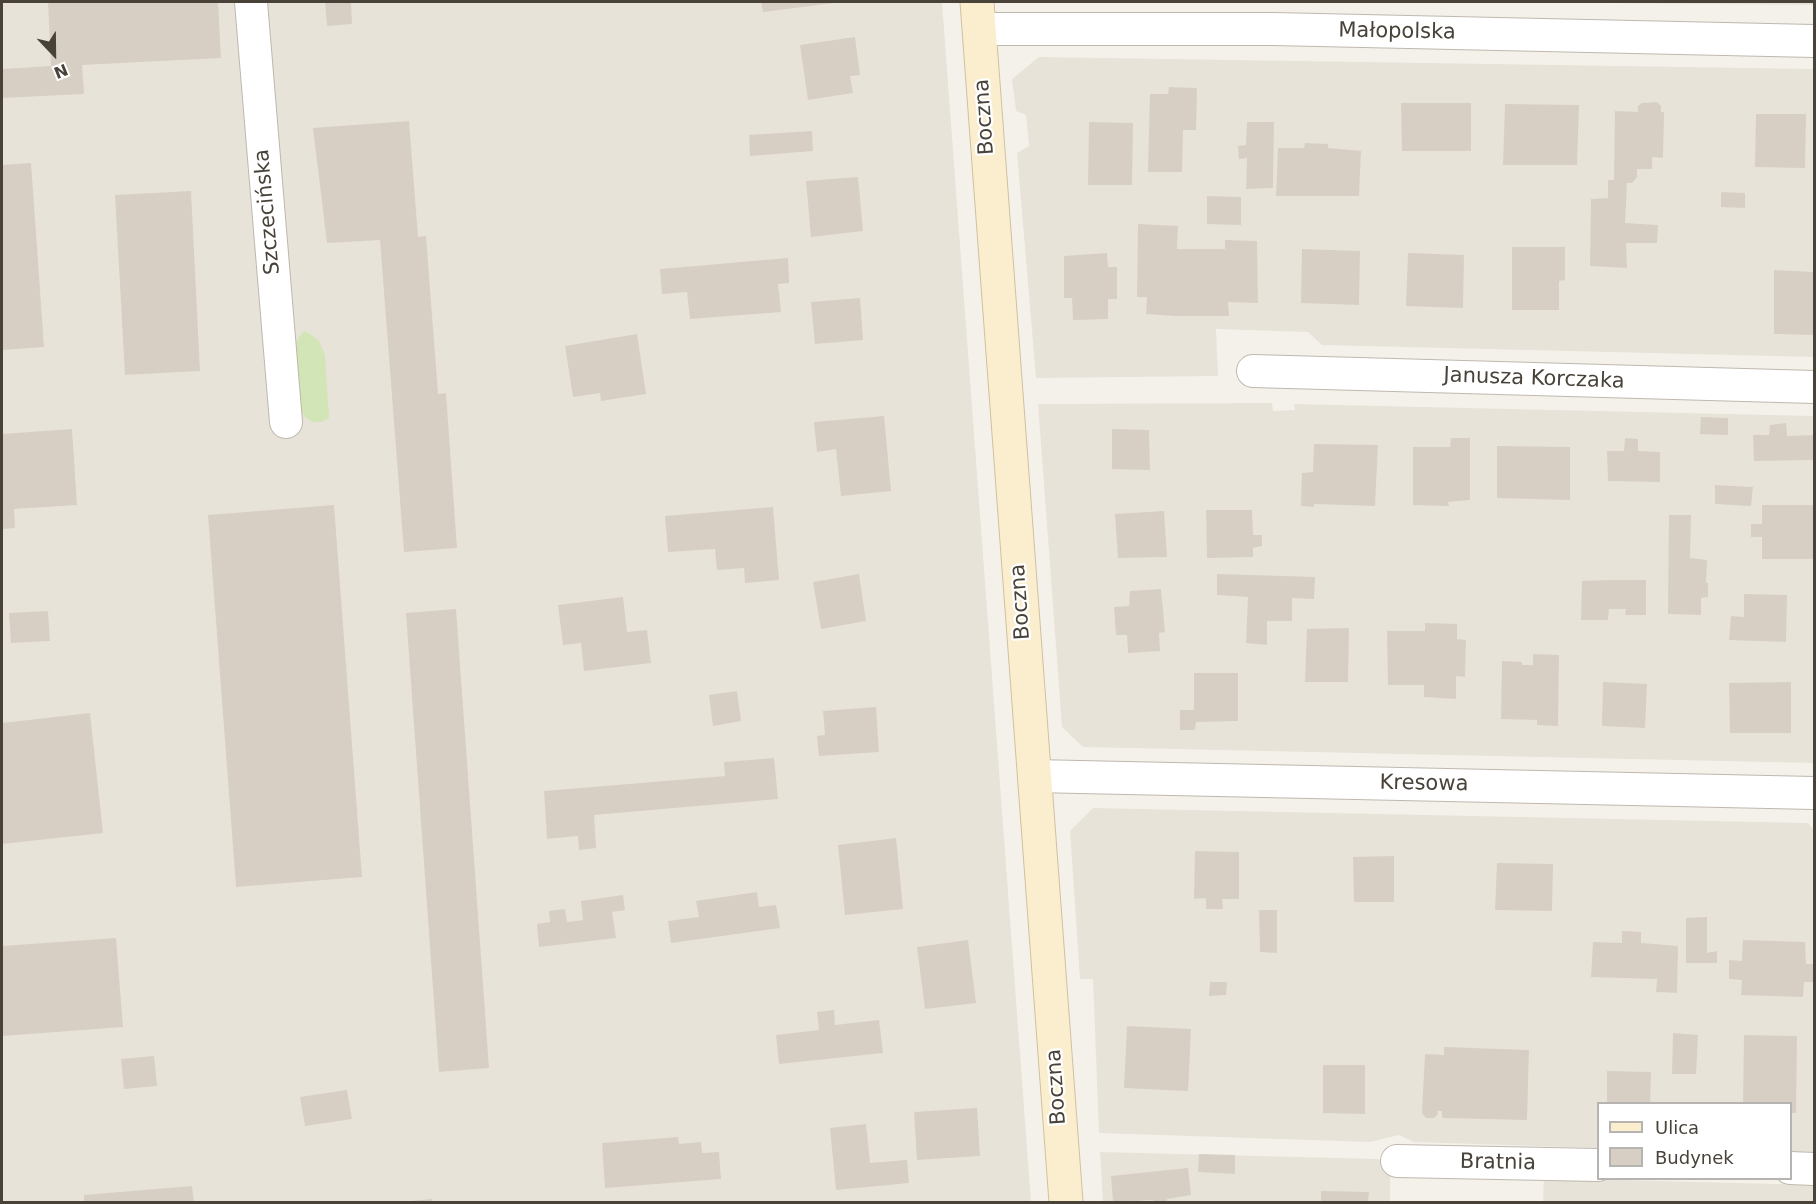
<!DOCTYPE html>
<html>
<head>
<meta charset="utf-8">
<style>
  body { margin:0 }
  #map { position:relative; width:1816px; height:1204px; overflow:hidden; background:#f4f1eb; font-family:"DejaVu Sans",sans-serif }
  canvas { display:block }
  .frame { position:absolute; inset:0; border:3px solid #484239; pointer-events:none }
  .legend { position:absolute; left:1597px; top:1102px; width:195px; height:78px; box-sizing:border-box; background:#fff; border:2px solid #b6b3b0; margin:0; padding:8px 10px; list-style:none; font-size:18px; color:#484239 }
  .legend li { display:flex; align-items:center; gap:12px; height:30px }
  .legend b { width:30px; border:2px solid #b6b3b0 }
  .north { position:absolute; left:24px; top:24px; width:60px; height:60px; -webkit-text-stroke:4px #fff; paint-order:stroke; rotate:158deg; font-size:16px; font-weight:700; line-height:24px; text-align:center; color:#484239 }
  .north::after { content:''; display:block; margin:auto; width:21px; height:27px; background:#484239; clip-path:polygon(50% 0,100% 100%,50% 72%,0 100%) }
</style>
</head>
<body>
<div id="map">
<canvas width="1816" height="1204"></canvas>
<div class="frame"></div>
<ul class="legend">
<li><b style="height:8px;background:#faeecf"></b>Ulica</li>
<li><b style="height:16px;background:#d8cfc4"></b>Budynek</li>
</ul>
<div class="north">N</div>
</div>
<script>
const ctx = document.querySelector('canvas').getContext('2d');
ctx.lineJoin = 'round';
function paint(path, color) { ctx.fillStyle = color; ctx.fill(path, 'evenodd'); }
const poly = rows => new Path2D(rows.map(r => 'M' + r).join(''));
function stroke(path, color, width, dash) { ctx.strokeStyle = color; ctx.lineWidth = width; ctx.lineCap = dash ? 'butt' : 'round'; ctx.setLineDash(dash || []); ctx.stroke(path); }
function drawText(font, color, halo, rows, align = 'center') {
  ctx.font = font + ' "DejaVu Sans",sans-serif'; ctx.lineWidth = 4.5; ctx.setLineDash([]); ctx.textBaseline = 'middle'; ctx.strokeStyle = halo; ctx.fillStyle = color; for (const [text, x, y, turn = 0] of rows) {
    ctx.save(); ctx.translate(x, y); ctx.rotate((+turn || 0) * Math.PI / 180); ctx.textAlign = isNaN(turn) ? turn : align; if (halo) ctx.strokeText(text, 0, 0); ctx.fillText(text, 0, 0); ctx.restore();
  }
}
const residential = poly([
  [2,2,942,2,1031,1202,2,1202],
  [1507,2,1814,2,1814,5],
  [1039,57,1814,69,1814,357,1322,345,1308,332,1216,329,1218,376,1036,378,1017,153,1029,146,1026,115,1016,111,1012,79],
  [1272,403,1273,411,1295,410,1294,404,1814,416,1814,763,1083,747,1062,727,1038,404],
  [1093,808,1808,823,1814,830,1814,1152,1791,1152,1790,1104,1598,1104,1598,1148,1414,1142,1399,1135,1370,1142,1099,1133,1093,979,1080,979,1070,831],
  [1100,1152,1378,1159,1390,1164,1390,1202,1103,1202],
  [1544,1178,1814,1185,1814,1202,1543,1202]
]);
const green = poly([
  [304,331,310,334,319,341,325,355,329,418,321,422,313,422,306,418,300,411,293,355,297,340]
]);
const building = poly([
  [48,2,218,2,221,58,82,65,84,94,2,98,2,69,51,66],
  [325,2,351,2,352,24,327,26],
  [761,2,834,2,834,3,763,12],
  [855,37,860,75,850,76,853,93,808,100,800,45],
  [1169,87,1197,88,1196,130,1183,130,1182,172,1148,172,1150,94,1168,94],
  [1657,102,1661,106,1661,112,1664,112,1663,158,1652,157,1652,169,1637,169,1637,177,1632,183,1627,183,1625,223,1658,225,1657,243,1626,243,1627,268,1590,266,1591,199,1608,198,1608,180,1614,180,1615,111,1638,112,1638,106,1642,103],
  [1401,103,1471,103,1471,151,1402,151],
  [1505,104,1579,105,1577,165,1503,165],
  [1756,114,1806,114,1805,168,1755,167],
  [409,121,418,237,426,236,438,394,446,393,457,548,404,552,380,240,327,243,313,128],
  [1089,122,1133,123,1132,185,1088,185],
  [1247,122,1274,122,1273,188,1246,189,1247,158,1239,159,1238,146,1246,145],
  [812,131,813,151,750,156,749,135],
  [1305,143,1328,144,1328,148,1361,151,1359,196,1276,196,1278,148,1304,148],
  [31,163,44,347,2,350,2,165],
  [858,177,863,231,811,237,806,181],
  [191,191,200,371,125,375,115,195],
  [1721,192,1745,193,1745,208,1721,207],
  [1207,196,1241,197,1241,225,1207,224],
  [1138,224,1178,226,1177,249,1225,249,1225,240,1257,241,1258,303,1228,302,1229,316,1175,316,1146,314,1147,297,1137,297],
  [1512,247,1565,247,1565,280,1559,281,1559,310,1512,310],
  [1302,249,1360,251,1359,305,1301,303],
  [1107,253,1108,267,1117,267,1117,299,1108,299,1108,319,1073,320,1072,298,1064,298,1064,256],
  [1408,253,1464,255,1463,308,1406,306],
  [788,258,789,283,778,284,781,312,690,319,687,292,662,294,660,269],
  [1774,270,1814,272,1814,335,1774,334],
  [860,298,863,340,815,344,811,302],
  [637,334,646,394,601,401,600,393,573,397,565,346],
  [884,416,891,491,841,496,836,449,817,452,814,422],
  [1701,417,1728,418,1728,435,1700,434],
  [1786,423,1787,436,1814,435,1814,460,1754,461,1753,435,1769,435,1770,425],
  [72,429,77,505,14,509,15,528,2,529,2,434],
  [1112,429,1149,430,1150,470,1112,469],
  [1451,438,1470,438,1470,500,1448,502,1449,506,1413,505,1413,447,1450,447],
  [1625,438,1638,439,1638,451,1660,452,1660,482,1608,481,1607,451,1624,451],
  [1314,444,1378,445,1375,506,1314,504,1314,507,1301,506,1302,473,1313,472],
  [1497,446,1570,447,1570,500,1497,498],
  [1715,485,1753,487,1751,506,1715,504],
  [334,505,362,877,236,887,208,515],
  [1762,505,1814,505,1813,559,1762,559,1762,537,1751,537,1751,524,1762,524],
  [773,507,779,580,745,583,744,568,717,570,715,549,668,552,665,516],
  [1206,510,1252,510,1253,535,1262,535,1262,546,1253,548,1253,557,1207,558],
  [1164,511,1167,557,1118,558,1115,514],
  [1669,515,1691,515,1690,558,1707,560,1706,583,1708,583,1708,597,1701,598,1701,615,1668,614],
  [859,574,866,621,821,629,813,582],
  [1217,574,1315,577,1314,599,1292,598,1292,621,1267,621,1267,645,1246,643,1248,597,1217,595],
  [1609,580,1646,580,1646,615,1625,615,1626,609,1609,609,1608,620,1581,620,1582,581],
  [1161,589,1165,632,1159,633,1160,651,1128,653,1127,635,1116,635,1114,607,1129,606,1130,591],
  [1744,594,1787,595,1786,642,1729,640,1731,616,1744,617],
  [623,597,627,632,647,630,651,663,584,671,581,643,563,645,558,605],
  [456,609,489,1068,439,1072,406,613],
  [48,611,50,641,11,643,9,613],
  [1425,623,1457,624,1457,639,1466,640,1465,677,1456,676,1456,699,1424,697,1424,685,1388,685,1387,631,1425,631],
  [1349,628,1348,682,1305,682,1307,629],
  [1533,654,1559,655,1558,726,1537,725,1537,720,1501,719,1502,661,1522,662,1522,665,1533,665],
  [1194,673,1238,673,1238,721,1196,722,1195,730,1180,730,1180,710,1194,710],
  [1603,682,1647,684,1645,728,1602,726],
  [1791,682,1791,733,1730,733,1729,683],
  [737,691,741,721,713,726,709,695],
  [876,707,879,752,819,756,817,736,825,735,823,711],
  [90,713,103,833,2,844,2,723],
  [774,758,778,799,594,815,596,848,579,850,578,836,547,839,544,791,725,776,724,762],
  [896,838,903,909,845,915,838,845],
  [1195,851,1239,852,1239,899,1222,899,1223,909,1206,909,1206,898,1194,899],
  [1394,856,1394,902,1354,902,1353,857],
  [1497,863,1553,864,1552,911,1495,910],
  [757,892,759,907,776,905,780,928,671,943,668,921,699,917,696,901],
  [623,895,625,910,612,912,616,938,539,947,537,924,550,922,549,911,565,909,567,922,583,920,581,901],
  [1259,910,1277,910,1277,953,1260,952],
  [1707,917,1707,953,1717,951,1717,963,1686,963,1686,918],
  [1622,931,1641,932,1641,943,1678,946,1677,993,1656,992,1657,979,1591,977,1593,942,1622,943],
  [116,938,123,1027,2,1036,2,946],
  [968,940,976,1003,925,1009,917,947],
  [1743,940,1805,942,1806,964,1814,964,1814,982,1804,982,1803,997,1741,995,1742,980,1729,979,1729,960,1742,961],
  [1210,982,1227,982,1226,995,1209,996],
  [834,1010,835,1025,879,1020,883,1053,779,1064,776,1035,819,1030,817,1012],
  [1127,1026,1191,1029,1188,1091,1124,1088],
  [1673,1033,1698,1035,1696,1074,1672,1074],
  [1744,1035,1797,1036,1796,1113,1791,1113,1790,1104,1743,1104],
  [1444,1047,1529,1050,1527,1120,1442,1118,1442,1111,1437,1111,1438,1114,1434,1118,1426,1118,1422,1113,1425,1054,1444,1055],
  [154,1056,157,1086,124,1089,121,1059],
  [1323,1065,1365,1065,1365,1114,1323,1113],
  [1607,1071,1651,1072,1650,1104,1607,1104],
  [347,1090,352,1119,305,1126,300,1097],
  [977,1108,980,1156,917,1160,914,1112],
  [866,1124,870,1163,907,1160,909,1183,836,1190,830,1128],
  [678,1137,679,1144,701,1142,702,1153,719,1152,721,1179,605,1188,602,1143],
  [1199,1154,1235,1155,1235,1174,1198,1172],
  [1188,1168,1191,1195,1167,1199,1167,1202,1153,1202,1153,1200,1113,1202,1111,1176],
  [192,1186,194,1202,84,1202,84,1195],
  [1321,1191,1369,1192,1368,1202,1321,1202],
  [432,1199,432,1202,410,1202,410,1201]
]);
const street = poly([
  [251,2,286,422],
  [979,29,1273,29,1814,41],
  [1253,371,1814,387],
  [1034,776,1814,793],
  [1397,1161,1598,1165],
  [1790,1168,1814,1169]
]);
const secondary = poly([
  [977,2,1066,1202]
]);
const streetNames = [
  ["Małopolska",1397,32,1],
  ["Boczna",985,117,-94],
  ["Szczecińska",268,212,-95],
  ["Janusza Korczaka",1534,379,2],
  ["Boczna",1021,602,-94],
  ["Kresowa",1424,784,1],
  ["Boczna",1057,1087,-94],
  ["Bratnia",1498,1163,1]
];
paint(residential, '#e8e3d9');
paint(green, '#d2e5b7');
paint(building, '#d8cfc4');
stroke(street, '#bfb8ae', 34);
stroke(secondary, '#d0c19e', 35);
stroke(street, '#fff', 32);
stroke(secondary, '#faeecf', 33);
drawText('21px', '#484239', '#fff', streetNames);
</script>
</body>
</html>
